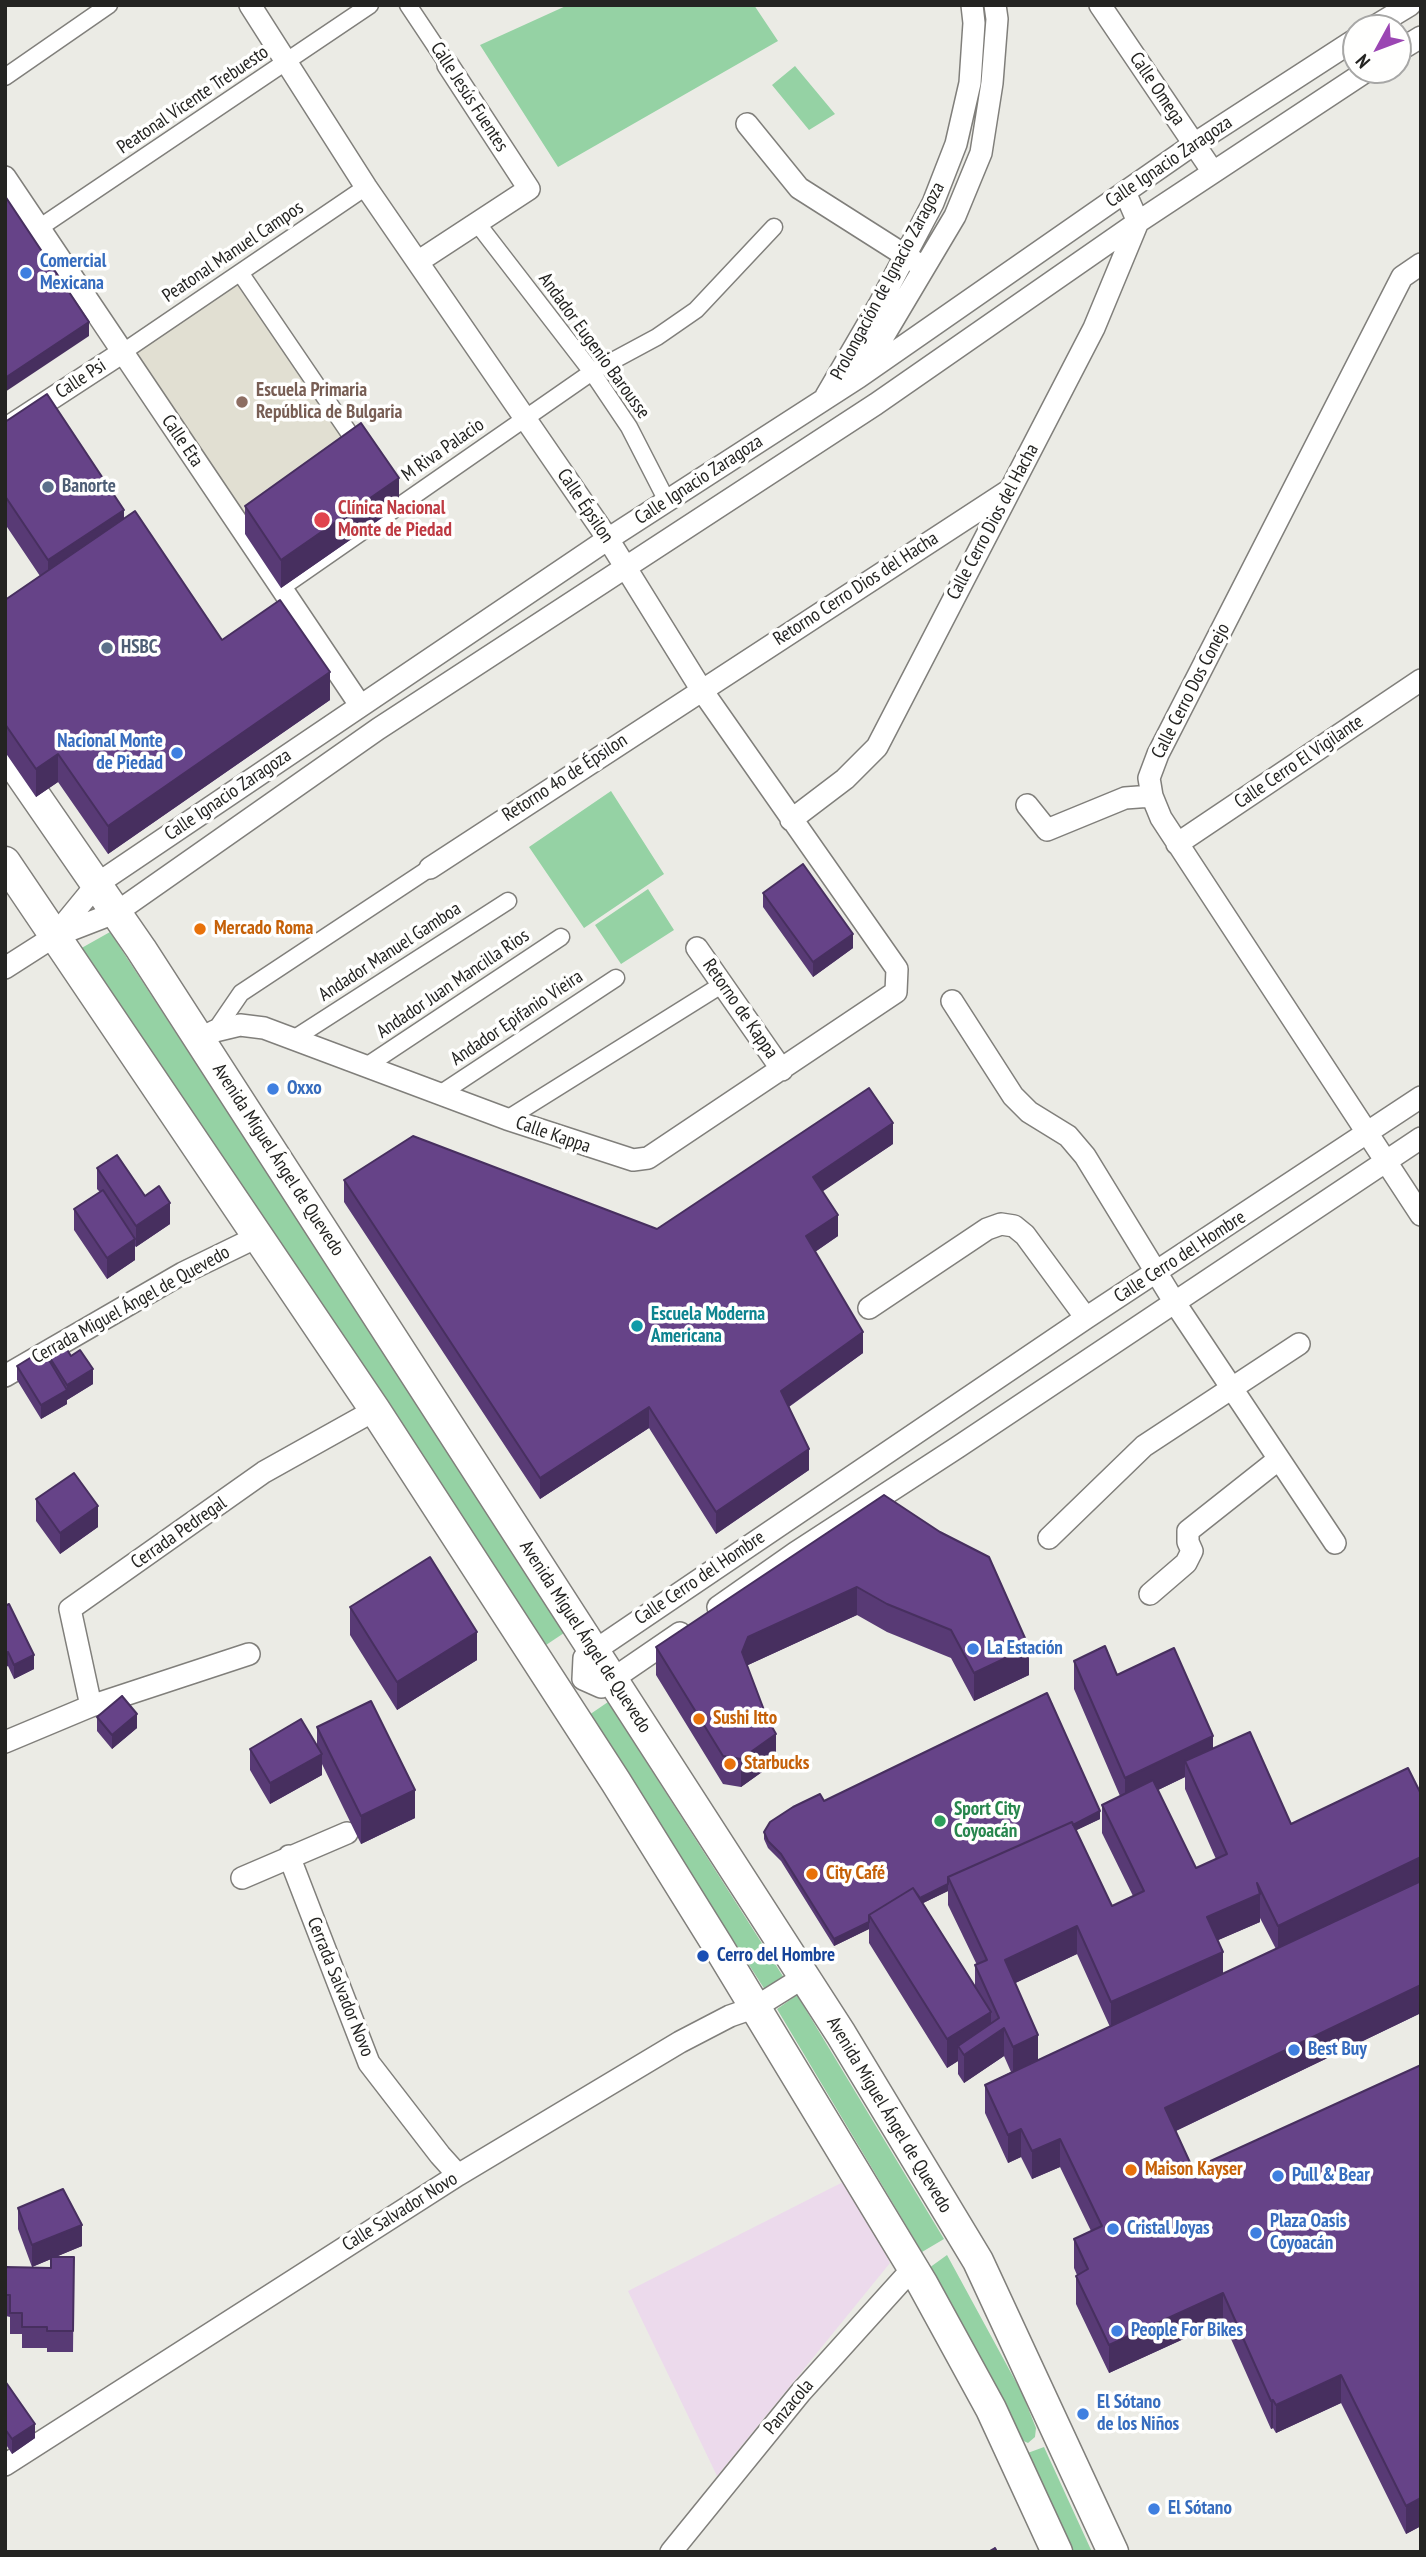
<!DOCTYPE html>
<html>
<head>
<meta charset="utf-8">
<style>
  body { margin:0 }
  #map { position:relative; width:1426px; height:2557px; overflow:hidden; background:#ebebe5; font-family:"PT Sans Narrow",sans-serif }
  canvas { display:block }
  .frame { position:absolute; inset:0; border:7px solid #242422; pointer-events:none }
  .north { position:absolute; left:1342px; top:14px; width:70px; height:70px; box-sizing:border-box; background:#fffffe; border:2px solid #a7a7a6; border-radius:50%; rotate:229deg; font-size:19px; font-weight:700; line-height:28px; text-align:center; color:#242422 }
  .north::after { content:''; display:block; margin:auto; width:24px; height:32px; background:#9b46b3; clip-path:polygon(50% 0,100% 100%,50% 72%,0 100%) }
</style>
</head>
<body>
<div id="map">
<canvas width="1426" height="2557"></canvas>
<div class="frame"></div>
<div class="north">N</div>
</div>
<script>
const ctx = document.querySelector('canvas').getContext('2d');
ctx.lineJoin = 'round';
function paint(path, color) { ctx.fillStyle = color; ctx.fill(path, 'evenodd'); }
const poly = rows => new Path2D(rows.map(r => 'M' + r).join(''));
function stroke(path, color, width, dash) { ctx.strokeStyle = color; ctx.lineWidth = width; ctx.lineCap = dash ? 'butt' : 'round'; ctx.setLineDash(dash || []); ctx.stroke(path); }
function drawText(font, color, halo, rows, align = 'center') {
  ctx.font = font + ' "PT Sans Narrow",sans-serif'; ctx.lineWidth = 7; ctx.setLineDash([]); ctx.textBaseline = 'middle'; ctx.strokeStyle = halo; ctx.fillStyle = color; for (const [text, x, y, turn = 0] of rows) {
    ctx.save(); ctx.translate(x, y); ctx.rotate((+turn || 0) * Math.PI / 180); ctx.textAlign = isNaN(turn) ? turn : align; if (halo) ctx.strokeText(text, 0, 0); ctx.fillText(text, 0, 0); ctx.restore();
  }
}
const commercial = poly([
  [847,2180,890,2263,717,2476,628,2291]
]);
const built = poly([
  [241,274,361,451,245,534,123,352]
]);
const green = poly([
  [568,5,754,5,778,41,558,167,480,45],
  [795,66,835,114,809,130,772,85],
  [611,791,664,874,584,928,529,847],
  [648,889,674,930,621,964,595,925],
  [110,932,567,1631,543,1647,78,950],
  [608,1702,786,1981,767,1993,589,1715],
  [797,1995,944,2239,922,2252,777,2009],
  [947,2255,1022,2393,1036,2428,1035,2437,1028,2443,1017,2438,929,2268],
  [1044,2447,1092,2552,1069,2552,1025,2454]
]);
const pedestrian = poly([
  [408,5,448,65],
  [5,77,109,5],
  [477,223,592,372,629,427,667,501],
  [39,228,370,5],
  [241,274,360,449],
  [123,352,366,187],
  [281,588,592,372,657,337,696,310,774,227],
  [215,1031,241,993,430,868],
  [295,1038,508,901],
  [368,1065,561,937],
  [440,1094,616,978],
  [507,1119,723,984]
]);
const minor = poly([
  [1100,5,1213,172],
  [1372,28,1410,5],
  [1398,51,1421,37],
  [747,124,799,188,917,263],
  [5,177,360,705],
  [419,261,529,189,448,65],
  [1421,264,1402,277,1158,754,1149,778,1152,796,1161,818,1421,1215],
  [864,369,955,216,981,153,992,83,997,19,995,5],
  [826,396,879,305,933,203,956,144,970,83,974,23,972,5],
  [5,429,123,352],
  [1027,805,1047,830,1125,798,1152,796],
  [791,820,845,779,877,747,1094,328,1138,222,1125,192],
  [1177,844,1421,680],
  [430,868,1008,491],
  [56,934,97,884,608,539,859,377,1194,144,1356,39],
  [697,948,782,1070],
  [5,968,55,936,117,912,378,729,876,404,1138,222,1368,70],
  [952,1001,1013,1096,1029,1112,1068,1136,1085,1156,1175,1303,1335,1543],
  [199,1039,215,1031,240,1025,264,1028,507,1119,633,1160,648,1158,896,992,897,969,701,689,608,539,366,187,250,5],
  [869,1308,987,1229,1001,1224,1014,1226,1025,1235,1086,1318],
  [5,1376,183,1273,257,1237],
  [1049,1538,1144,1446,1299,1344],
  [1150,1594,1186,1563,1192,1551,1188,1542,1188,1531,1279,1459],
  [718,1607,795,1553,958,1447,1421,1138],
  [583,1679,584,1658,594,1651,1086,1318,1421,1097],
  [583,1679,601,1687,680,1633],
  [91,1706,70,1609,264,1472,375,1410],
  [5,1742,91,1706,249,1654],
  [289,1856,369,2063,440,2155,458,2175],
  [242,1878,347,1833],
  [5,2465,458,2175,680,2042,730,2016,756,2007,804,1977],
  [671,2552,801,2392,913,2268]
]);
const secondary = poly([
  [5,752,141,949,841,2034,978,2261,1113,2552],
  [5,862,375,1410,616,1782,718,1946,922,2283,991,2409,1057,2552]
]);
const wall = poly([
  [5,422,124,518,222,640,330,700,108,854,58,782,36,797,5,752,5,600,40,576,5,524],
  [245,506,399,506,281,588,245,534],
  [763,893,853,948,813,977,763,907],
  [893,1144,822,1191,838,1236,815,1252,863,1353,789,1407,809,1470,716,1534,649,1428,540,1499,344,1202,344,1180,657,1229],
  [97,1168,145,1196,170,1224,136,1247,135,1246,135,1260,107,1279,74,1230,74,1209,100,1192,97,1189],
  [45,1350,71,1356,93,1384,67,1400,67,1404,41,1419,17,1380,17,1366,45,1353],
  [884,1495,1029,1675,974,1701,951,1658,887,1632,857,1615,748,1665,748,1667,776,1762,741,1787,723,1784,656,1675,656,1647],
  [36,1499,98,1527,60,1554,36,1521],
  [5,1606,34,1669,14,1679,8,1666,5,1667],
  [350,1607,477,1660,397,1710,350,1635],
  [1074,1661,1117,1675,1213,1748,1291,1824,1421,2013,1176,2131,1193,2169,1421,2065,1421,2526,1406,2534,1341,2403,1276,2433,1273,2428,1271,2429,1223,2321,1109,2373,1076,2304,1076,2276,1077,2275,1074,2268,1074,2239,1091,2231,1060,2167,1032,2179,1021,2157,1008,2163,985,2113,985,2085,1011,2072,1004,2056,964,2083,958,2074,958,2061,947,2068,869,1943,869,1929,834,1946,781,1861,768,1848,764,1839,764,1832,824,1801,1100,1819,1076,1830,1112,1906,1133,1896,1102,1833,1102,1805,1120,1796,1074,1689],
  [1185,1777,1185,1789,1216,1859,1196,1868,1158,1790],
  [948,1891,948,1905,977,1965,975,1965,975,1987,923,1903],
  [1260,1918,1276,1949,1223,1974,1218,1940,1260,1922],
  [1077,1954,1110,2027,1038,2060,1015,1983],
  [97,1717,137,1728,112,1749,97,1731],
  [317,1727,415,1818,361,1844,322,1764,322,1775,270,1804,250,1770,250,1749,317,1746],
  [18,2208,82,2246,55,2257,74,2257,73,2352,47,2352,47,2348,22,2348,22,2334,10,2334,10,2317,6,2316,6,2267,51,2268,51,2259,32,2267,18,2229],
  [5,2381,35,2438,12,2454,5,2443]
]);
const shadedWall = poly([
  [89,322,89,336,5,392,5,378],
  [399,478,399,506,281,588,281,560],
  [124,510,124,538,48,588,48,560],
  [330,672,330,700,108,854,108,826],
  [58,754,58,782,36,797,36,769],
  [853,934,853,948,813,977,813,962],
  [893,1123,893,1144,813,1198,813,1177],
  [170,1203,170,1224,136,1247,136,1226],
  [838,1215,838,1236,806,1258,806,1236],
  [135,1239,135,1260,107,1279,107,1258],
  [863,1332,863,1353,781,1412,781,1391],
  [93,1369,93,1384,67,1400,67,1404,41,1419,41,1405,67,1390,67,1385],
  [649,1407,649,1428,540,1499,540,1478],
  [809,1449,809,1470,716,1534,716,1512],
  [98,1506,98,1527,60,1554,60,1533],
  [857,1587,857,1615,748,1665,742,1680,742,1652,748,1637],
  [477,1632,477,1660,397,1710,397,1682],
  [1029,1647,1029,1675,974,1701,974,1673],
  [8,1652,8,1666,5,1667,5,1653],
  [34,1655,34,1669,14,1679,14,1665],
  [137,1714,137,1728,112,1749,112,1735],
  [776,1734,776,1762,741,1787,741,1759],
  [1213,1736,1213,1764,1185,1761,1185,1777,1125,1806,1125,1778],
  [322,1754,322,1775,270,1804,270,1783],
  [415,1790,415,1818,361,1844,361,1816],
  [1100,1811,1100,1819,954,1889,951,1883],
  [1421,1857,1421,1886,1278,1954,1278,1926],
  [948,1884,948,1891,876,1926,873,1920],
  [1260,1894,1260,1922,1207,1945,1207,1917],
  [869,1922,869,1929,834,1946,834,1939],
  [1077,1926,1077,1954,1005,1988,1005,1960],
  [1223,1952,1223,1980,1111,2030,1111,2002],
  [1421,1985,1421,2013,1165,2136,1165,2108],
  [991,2012,991,2037,1004,2028,1004,2056,964,2083,964,2055,958,2046,958,2061,947,2068,947,2039],
  [1038,2035,1038,2063,1013,2075,1013,2047],
  [1021,2129,1021,2157,1008,2163,1008,2135],
  [1060,2139,1060,2167,1032,2179,1032,2151],
  [82,2225,82,2246,32,2267,32,2245],
  [1223,2293,1223,2321,1109,2373,1109,2345],
  [1341,2375,1341,2403,1276,2433,1276,2405],
  [1273,2400,1273,2428,1271,2429,1271,2401],
  [35,2424,35,2438,12,2454,12,2439],
  [1421,2498,1421,2526,1406,2534,1406,2506]
]);
const building = poly([
  [5,196,89,322,5,378,5,196],
  [47,394,124,510,48,560,5,496,5,422,47,394],
  [361,423,399,478,281,560,245,506,361,423],
  [135,511,222,640,280,600,330,672,108,826,58,754,36,769,5,724,5,600,135,511],
  [803,864,853,934,813,962,763,893,803,864],
  [869,1088,893,1123,813,1177,838,1215,806,1236,863,1332,781,1391,809,1449,716,1512,649,1407,540,1478,344,1180,413,1136,657,1229,869,1088],
  [117,1155,145,1196,159,1186,170,1203,136,1226,97,1168,117,1155],
  [103,1190,135,1239,107,1258,74,1209,103,1190],
  [61,1340,71,1356,80,1350,93,1369,67,1385,45,1350,61,1340],
  [43,1350,67,1390,41,1405,17,1366,43,1350],
  [74,1473,98,1506,60,1533,36,1499,74,1473],
  [884,1495,940,1532,989,1557,1029,1647,974,1673,951,1630,887,1604,857,1587,748,1637,742,1652,767,1718,776,1734,741,1759,723,1756,656,1647,884,1495],
  [430,1557,477,1632,397,1682,350,1607,430,1557],
  [9,1604,34,1655,14,1665,8,1652,5,1653,5,1606,9,1604],
  [1105,1646,1117,1675,1174,1648,1213,1736,1125,1778,1074,1661,1105,1646],
  [1047,1693,1100,1811,1073,1825,1072,1822,948,1877,948,1884,920,1898,913,1888,869,1915,869,1922,834,1939,781,1854,768,1841,764,1832,770,1822,793,1807,820,1794,824,1801,1047,1693],
  [122,1696,137,1714,112,1735,97,1717,122,1696],
  [371,1701,415,1790,361,1816,317,1727,371,1701],
  [301,1719,322,1754,270,1783,250,1749,301,1719],
  [1250,1732,1291,1824,1408,1768,1421,1794,1421,1857,1278,1926,1257,1883,1260,1894,1207,1917,1223,1952,1111,2002,1077,1926,1005,1960,1038,2035,1013,2047,1004,2028,964,2055,958,2046,999,2018,975,1965,987,1960,948,1877,1072,1822,1112,1906,1144,1891,1102,1805,1153,1780,1196,1868,1227,1854,1185,1761,1250,1732],
  [1421,1881,1421,1985,1165,2108,1193,2169,1421,2065,1421,2498,1406,2506,1341,2375,1276,2405,1273,2400,1271,2401,1223,2293,1109,2345,1076,2276,1088,2269,1074,2239,1102,2226,1060,2139,1032,2151,1021,2129,1008,2135,985,2085,1421,1881],
  [913,1888,991,2012,947,2039,869,1915,913,1888],
  [63,2189,82,2225,32,2245,18,2208,63,2189],
  [51,2257,74,2257,73,2331,47,2331,47,2327,22,2327,22,2313,10,2313,10,2295,6,2295,6,2267,51,2268,51,2257],
  [5,2381,35,2424,12,2439,5,2429,5,2381],
  [995,2548,997,2552,988,2552,995,2548]
]);
const markers = [
  [26,273,7,"#3f7fe0"],
  [242,402,7,"#8d6e63"],
  [48,487,7,"#5c6f8a"],
  [322,520,9,"#e0444e"],
  [107,648,7,"#5c6f8a"],
  [177,753,7,"#3f7fe0"],
  [200,929,7,"#e8710a"],
  [273,1089,7,"#3f7fe0"],
  [637,1326,7,"#0f9aa8"],
  [973,1649,7,"#3f7fe0"],
  [699,1719,7,"#e8710a"],
  [730,1764,7,"#e8710a"],
  [940,1821,7,"#2e9e5b"],
  [812,1874,7,"#e8710a"],
  [703,1956,7,"#1a4fb4"],
  [1294,2050,7,"#3f7fe0"],
  [1131,2170,7,"#e8710a"],
  [1278,2176,7,"#3f7fe0"],
  [1113,2229,7,"#3f7fe0"],
  [1256,2233,7,"#3f7fe0"],
  [1117,2331,7,"#3f7fe0"],
  [1083,2414,7,"#3f7fe0"],
  [1154,2509,7,"#3f7fe0"]
];
const streetNames = [
  ["Calle Omega",1157,89,56],
  ["Calle Jesús Fuentes",469,97,57],
  ["Peatonal Vicente Trebuesto",193,100,-34],
  ["Calle Ignacio Zaragoza",1169,162,-34],
  ["Peatonal Manuel Campos",233,252,-34],
  ["Prolongación de Ignacio Zaragoza",888,281,-62],
  ["Andador Eugenio Barousse",594,346,54],
  ["Calle Psi",81,379,-33],
  ["Calle Eta",182,441,56],
  ["M Riva Palacio",443,450,-35],
  ["Calle Ignacio Zaragoza",699,480,-33],
  ["Calle Épsilon",585,506,56],
  ["Calle Cerro Dios del Hacha",993,522,-62],
  ["Retorno Cerro Dios del Hacha",856,589,-33],
  ["Calle Cerro Dos Conejo",1191,691,-63],
  ["Calle Cerro El Vigilante",1299,762,-34],
  ["Retorno 4o de Épsilon",565,778,-33],
  ["Calle Ignacio Zaragoza",228,795,-34],
  ["Andador Manuel Gamboa",390,952,-33],
  ["Andador Juan Mancilla Rios",453,984,-34],
  ["Retorno de Kappa",740,1009,55],
  ["Andador Epifanio Vieira",517,1018,-34],
  ["Calle Kappa",553,1135,19],
  ["Avenida Miguel Ángel de Quevedo",278,1160,57],
  ["Calle Cerro del Hombre",1180,1257,-33],
  ["Cerrada Miguel Ángel de Quevedo",131,1305,-29],
  ["Cerrada Pedregal",179,1533,-35],
  ["Calle Cerro del Hombre",700,1578,-34],
  ["Avenida Miguel Ángel de Quevedo",585,1637,57],
  ["Cerrada Salvador Novo",340,1987,68],
  ["Avenida Miguel Ángel de Quevedo",889,2115,59],
  ["Calle Salvador Novo",400,2212,-32],
  ["Panzacola",789,2407,-50]
];
const shopNames = [
  ["Comercial",40,262],
  ["Mexicana",40,284],
  ["Nacional Monte",163,742,"right"],
  ["de Piedad",163,764,"right"],
  ["Oxxo",287,1089],
  ["La Estación",987,1649],
  ["Best Buy",1308,2050],
  ["Pull & Bear",1292,2176],
  ["Plaza Oasis",1270,2222],
  ["Coyoacán",1270,2244],
  ["Cristal Joyas",1127,2229],
  ["People For Bikes",1131,2331],
  ["El Sótano",1097,2403],
  ["de los Niños",1097,2425],
  ["El Sótano",1168,2509]
];
const educationNames = [
  ["Escuela Primaria",256,391],
  ["República de Bulgaria",256,413]
];
const serviceNames = [
  ["Banorte",62,487],
  ["HSBC",121,648]
];
const healthNames = [
  ["Clínica Nacional",338,509],
  ["Monte de Piedad",338,531]
];
const foodNames = [
  ["Mercado Roma",214,929],
  ["Sushi Itto",713,1719],
  ["Starbucks",744,1764],
  ["City Café",826,1874],
  ["Maison Kayser",1145,2170]
];
const cultureNames = [
  ["Escuela Moderna",651,1315],
  ["Americana",651,1337]
];
const leisureNames = [
  ["Sport City",954,1810],
  ["Coyoacán",954,1832]
];
const transitNames = [
  ["Cerro del Hombre",717,1956]
];
paint(commercial, '#ecdaec');
paint(built, '#e1dfd2');
paint(green, '#95d2a4');
stroke(pedestrian, '#807f7b', 19);
stroke(minor, '#807f7b', 24);
stroke(secondary, '#807f7b', 33);
stroke(pedestrian, '#fff', 16);
stroke(minor, '#fff', 21);
stroke(secondary, '#fff', 30);
paint(wall, '#583a75');
paint(shadedWall, '#472f5f');
paint(building, '#664388');
stroke(building, '#472f5f', 2);
for (const [x, y, r, color] of markers) { const dot = new Path2D(); dot.arc(x, y, r, 0, 2 * Math.PI); ctx.fillStyle = color; ctx.fill(dot); stroke(dot, '#fffffe', 2.5); }
drawText('19px', '#242422', '#fffffe', streetNames);
drawText('bold 19px', '#366cbe', '#fffffe', shopNames, 'left');
drawText('bold 19px', '#785e54', '#fffffe', educationNames, 'left');
drawText('bold 19px', '#4e5e75', '#fffffe', serviceNames, 'left');
drawText('bold 19px', '#be3a42', '#fffffe', healthNames, 'left');
drawText('bold 19px', '#c56008', '#fffffe', foodNames, 'left');
drawText('bold 19px', '#0d838f', '#fffffe', cultureNames, 'left');
drawText('bold 19px', '#27864d', '#fffffe', leisureNames, 'left');
drawText('bold 19px', '#164399', '#fffffe', transitNames, 'left');
</script>
</body>
</html>
